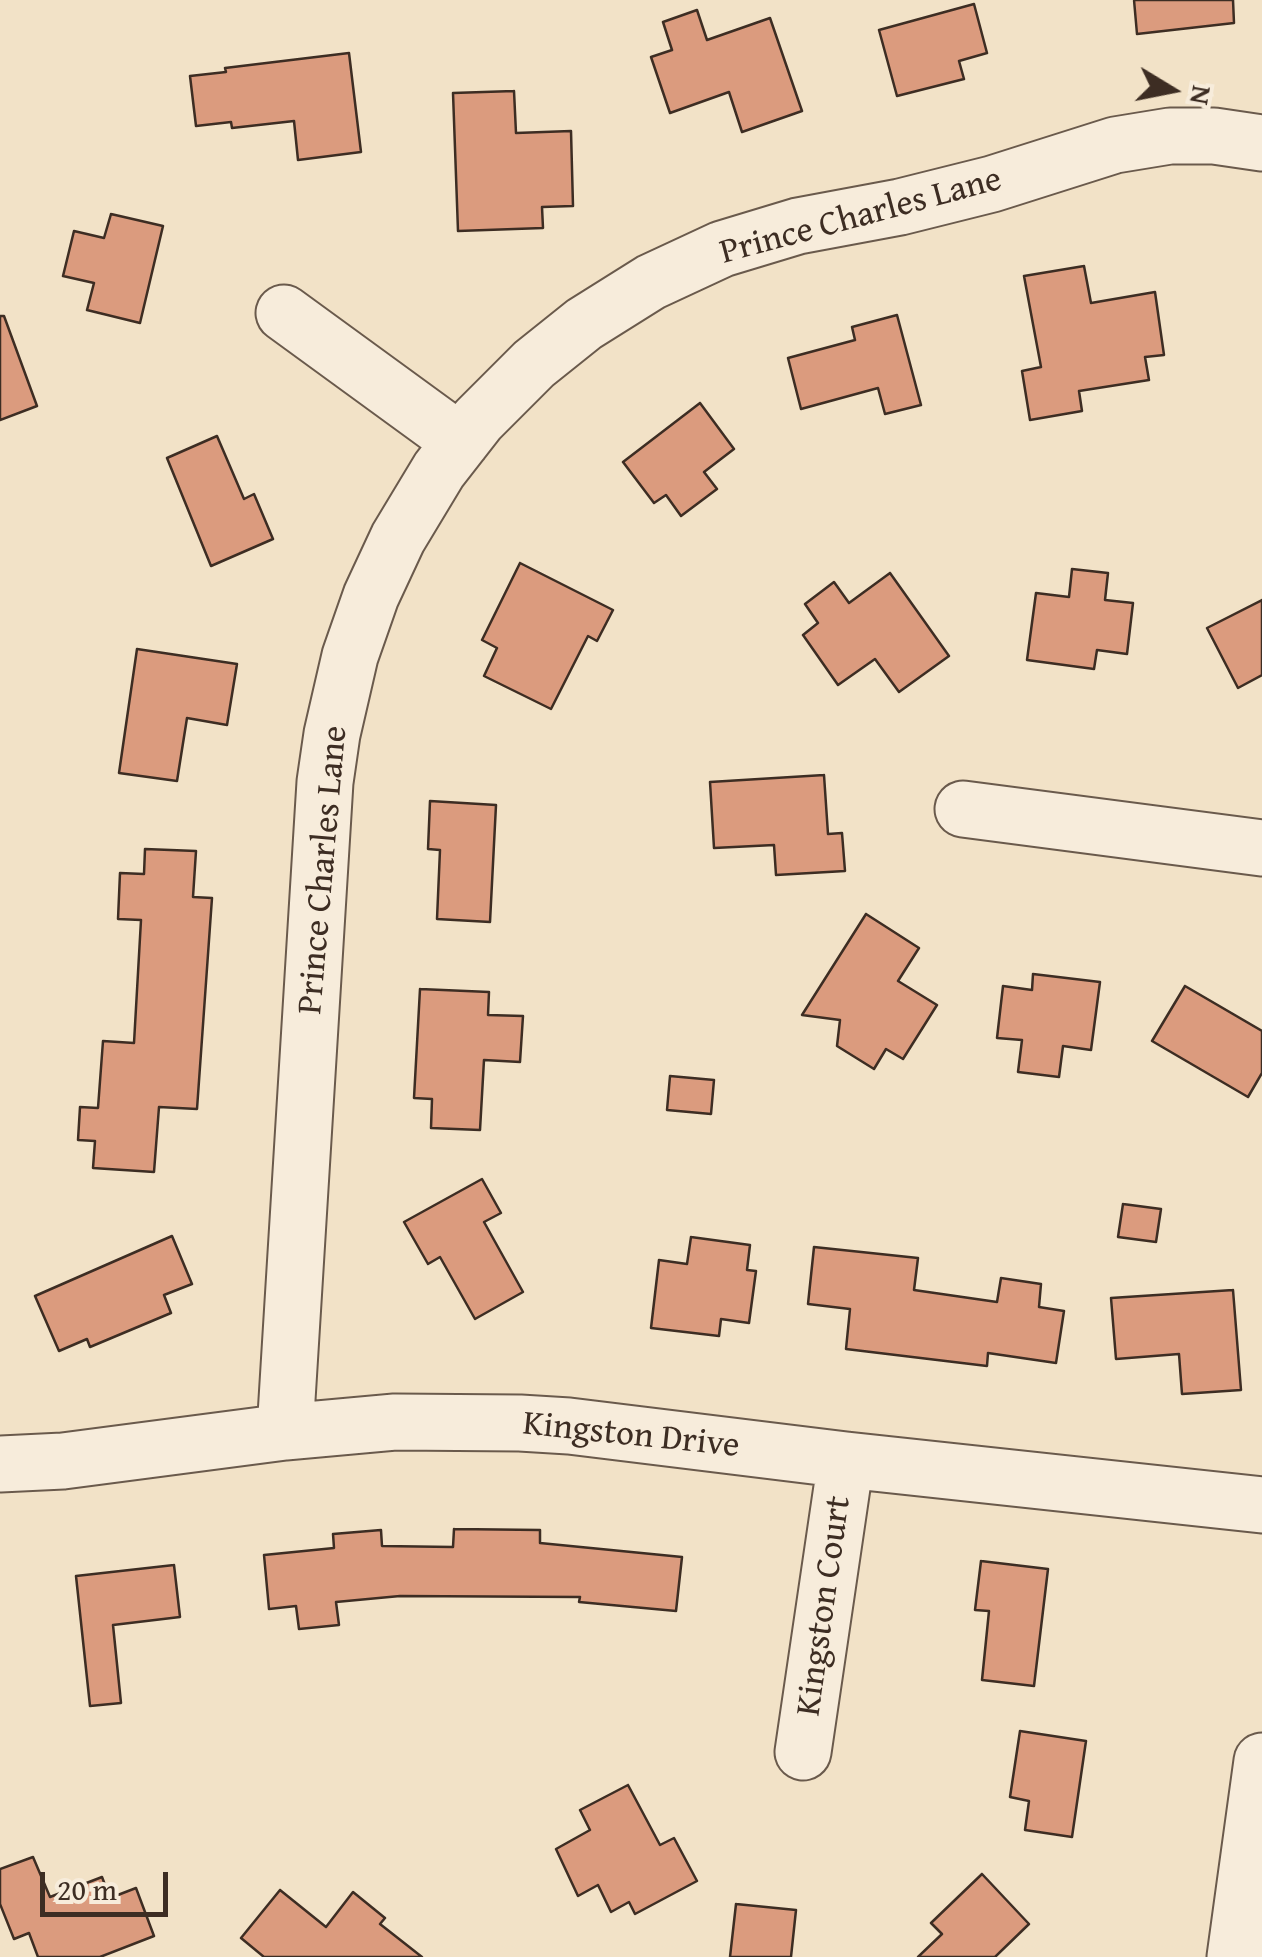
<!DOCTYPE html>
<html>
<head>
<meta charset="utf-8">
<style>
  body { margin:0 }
  #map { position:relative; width:1262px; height:1957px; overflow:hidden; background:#f2e2c7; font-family:"Gentium Book Plus",serif }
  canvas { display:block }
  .north { position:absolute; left:1122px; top:40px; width:100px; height:100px; -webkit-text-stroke:8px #f7ecdb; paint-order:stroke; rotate:100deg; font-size:28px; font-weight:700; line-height:40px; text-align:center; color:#3d2d23 }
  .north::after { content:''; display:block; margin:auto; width:35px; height:45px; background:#3d2d23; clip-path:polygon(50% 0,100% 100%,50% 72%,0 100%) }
  .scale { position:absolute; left:40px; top:1872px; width:128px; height:45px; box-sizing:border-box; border:5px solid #3d2d23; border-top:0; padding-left:12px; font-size:30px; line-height:35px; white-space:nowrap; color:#3d2d23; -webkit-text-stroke:8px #f7ecdb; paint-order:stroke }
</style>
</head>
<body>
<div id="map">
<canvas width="1262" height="1957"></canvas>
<div class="north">N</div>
<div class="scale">20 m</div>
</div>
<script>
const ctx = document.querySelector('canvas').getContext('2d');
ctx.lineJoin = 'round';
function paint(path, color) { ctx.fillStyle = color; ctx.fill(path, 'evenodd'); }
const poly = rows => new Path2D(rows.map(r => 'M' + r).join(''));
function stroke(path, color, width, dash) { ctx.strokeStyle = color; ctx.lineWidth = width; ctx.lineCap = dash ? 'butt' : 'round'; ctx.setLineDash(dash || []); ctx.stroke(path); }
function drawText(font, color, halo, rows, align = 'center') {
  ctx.font = font + ' "Gentium Book Plus",serif'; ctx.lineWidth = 8; ctx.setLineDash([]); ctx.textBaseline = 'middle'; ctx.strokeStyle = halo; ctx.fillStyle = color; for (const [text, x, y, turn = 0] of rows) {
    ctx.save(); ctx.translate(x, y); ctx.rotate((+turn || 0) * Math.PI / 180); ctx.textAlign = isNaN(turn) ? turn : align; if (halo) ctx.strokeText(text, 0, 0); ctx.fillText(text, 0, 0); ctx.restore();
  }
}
const building = poly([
  [1134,0,1233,0,1234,23,1137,34,1134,0],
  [974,4,987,53,959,61,964,79,897,96,879,30,974,4],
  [697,10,707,40,770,18,802,111,742,132,729,92,670,113,651,57,672,50,663,22,697,10],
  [349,53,361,152,298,160,294,121,232,128,231,122,196,126,190,76,226,72,225,68,349,53],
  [514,91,516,133,571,131,573,206,542,207,543,228,458,231,453,93,514,91],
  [111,214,163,226,140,323,87,310,94,283,63,276,74,231,104,238,111,214],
  [1084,266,1091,303,1155,292,1164,355,1145,357,1149,380,1079,391,1082,411,1030,420,1022,371,1041,367,1024,276,1084,266],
  [897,315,921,405,885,414,878,388,801,409,788,358,855,340,852,327,897,315],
  [0,316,4,316,37,406,0,420,0,316],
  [700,403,734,449,704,472,717,489,681,516,666,495,654,503,623,462,700,403],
  [217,436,244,499,254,494,273,539,211,566,167,458,217,436],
  [520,563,613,610,597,641,588,636,551,709,484,676,497,648,482,640,520,563],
  [1072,569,1108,573,1105,600,1133,603,1127,654,1097,650,1094,669,1027,660,1036,593,1069,597,1072,569],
  [890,573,949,656,899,692,875,659,838,685,803,635,818,623,805,604,834,582,849,603,890,573],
  [1262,600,1262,675,1238,688,1207,628,1262,600],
  [137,649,237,664,227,725,187,718,177,781,119,773,137,649],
  [824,775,828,834,842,833,845,871,776,875,774,845,714,848,710,782,824,775],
  [430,801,496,805,490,922,437,919,440,850,428,849,430,801],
  [145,849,196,851,193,897,212,898,197,1109,159,1107,154,1172,93,1168,95,1141,78,1140,80,1107,98,1108,103,1041,134,1043,141,920,118,919,120,873,144,874,145,849],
  [866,914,919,948,898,981,937,1005,903,1059,886,1049,874,1069,837,1046,840,1020,802,1015,866,914],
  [1033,974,1100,982,1091,1050,1063,1046,1059,1077,1018,1072,1022,1040,997,1038,1003,986,1032,990,1033,974],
  [1185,986,1262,1031,1262,1073,1248,1097,1152,1041,1185,986],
  [420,989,489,992,488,1015,523,1016,520,1062,484,1060,480,1130,431,1128,432,1099,414,1098,420,989],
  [670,1076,714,1080,711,1114,667,1110,670,1076],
  [482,1179,501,1213,484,1222,523,1292,475,1319,440,1257,428,1264,404,1222,482,1179],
  [1123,1204,1161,1209,1156,1242,1118,1237,1123,1204],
  [172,1236,192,1284,164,1295,171,1313,90,1347,87,1339,59,1351,35,1296,172,1236],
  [691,1237,750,1245,747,1270,756,1271,749,1323,721,1319,719,1336,651,1328,659,1260,687,1264,691,1237],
  [814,1247,918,1258,914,1290,997,1302,1001,1278,1041,1284,1039,1307,1064,1311,1056,1363,988,1353,987,1366,846,1349,850,1309,808,1304,814,1247],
  [1233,1290,1241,1390,1182,1394,1179,1354,1116,1359,1111,1298,1233,1290],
  [454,1529,540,1530,540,1543,682,1557,676,1611,579,1602,580,1597,400,1596,336,1602,339,1625,299,1629,296,1606,269,1609,264,1555,334,1548,333,1534,381,1530,382,1546,453,1547,454,1529],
  [981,1561,1048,1569,1034,1686,982,1680,989,1611,975,1610,981,1561],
  [174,1565,180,1617,113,1625,121,1703,90,1706,76,1576,174,1565],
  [1020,1731,1086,1741,1072,1837,1025,1830,1029,1801,1010,1797,1020,1731],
  [628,1785,660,1845,674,1838,697,1881,635,1914,629,1902,611,1912,598,1885,578,1896,556,1849,590,1830,580,1810,628,1785],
  [33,1857,50,1897,102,1877,110,1898,136,1888,154,1936,100,1957,38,1957,29,1933,14,1939,0,1904,0,1869,33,1857],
  [982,1874,1029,1924,995,1957,918,1957,942,1934,931,1923,982,1874],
  [280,1890,326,1927,353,1892,385,1918,380,1924,422,1957,264,1957,241,1938,280,1890],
  [736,1904,796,1910,791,1957,730,1957,736,1904]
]);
const minor = poly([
  [284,313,461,442],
  [963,809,1262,848],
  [285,1432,325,782,332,734,350,656,371,596,398,538,439,470,478,420,534,364,584,324,651,282,722,249,798,226,900,207,992,184,1115,145,1170,136,1214,136,1262,143],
  [0,1464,63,1461,285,1432,395,1422,520,1423,569,1426,846,1460,1262,1505],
  [803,1752,846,1460],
  [1235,1957,1262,1761]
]);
const streetNames = [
  ["Prince Charles Lane",861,217,-15],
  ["Prince Charles Lane",324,870,-85],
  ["Kingston Drive",631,1436,6],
  ["Kingston Court",825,1606,-82]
];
paint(building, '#db9b7e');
stroke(building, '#3d2d23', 2.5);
stroke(minor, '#6a5a4c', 59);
stroke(minor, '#f7ecdb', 55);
drawText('35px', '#3d2d23', '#f7ecdb', streetNames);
</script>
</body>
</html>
